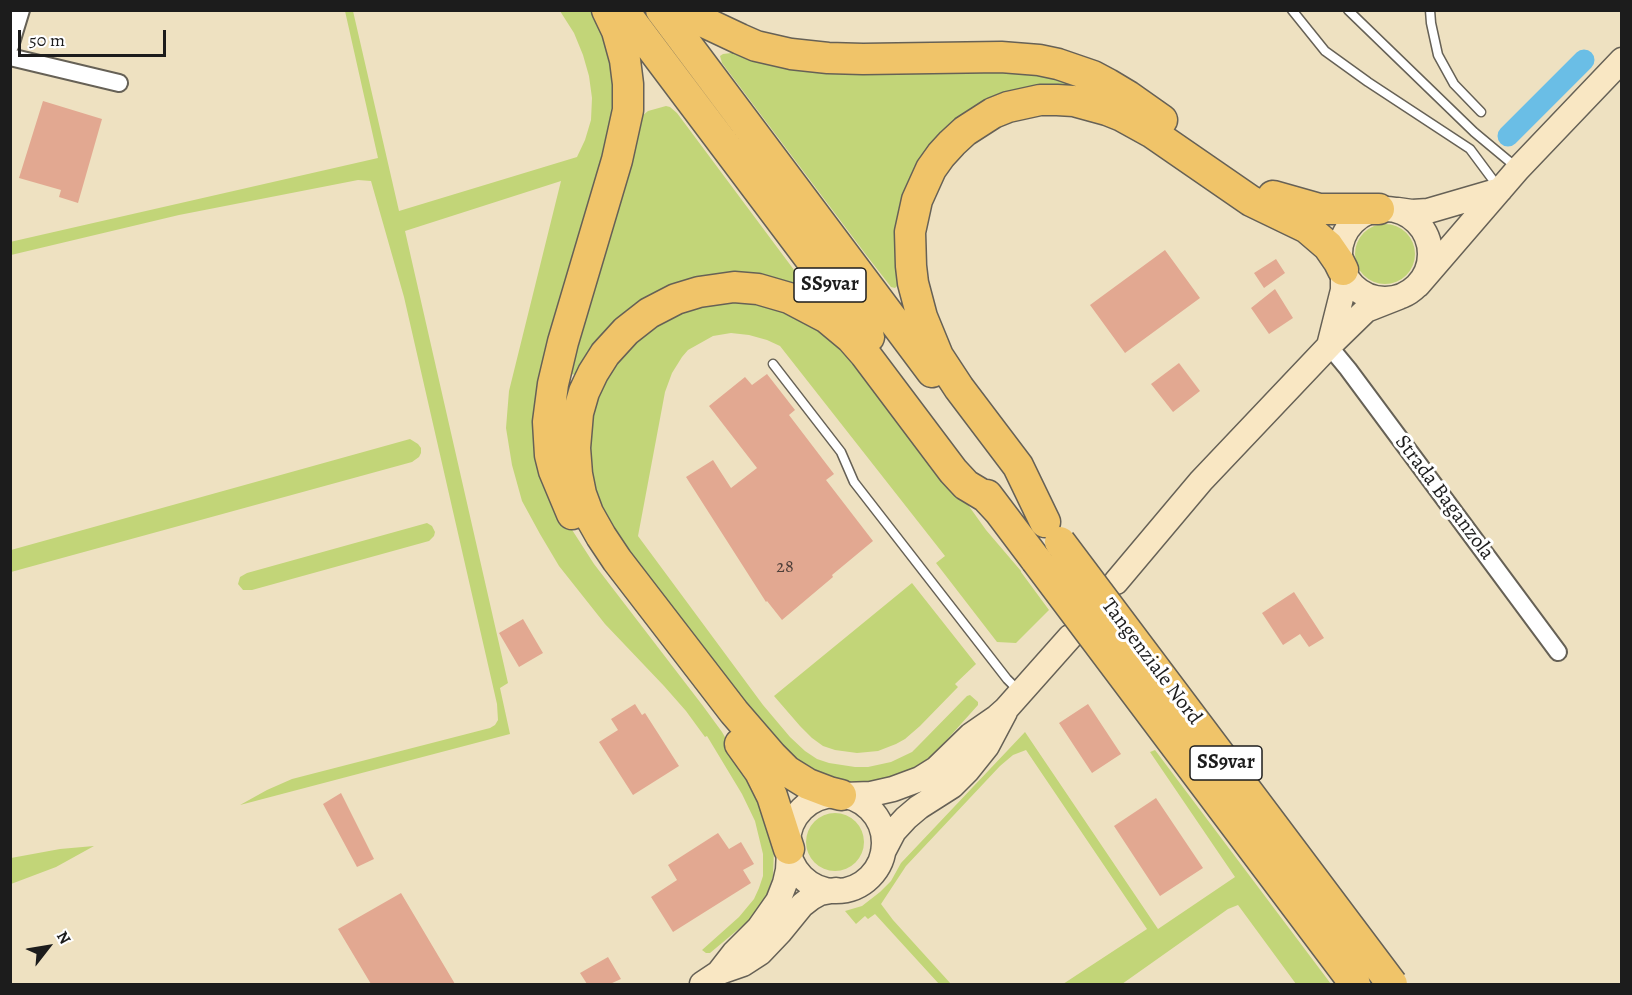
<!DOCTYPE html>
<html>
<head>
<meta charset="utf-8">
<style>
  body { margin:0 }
  #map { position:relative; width:1632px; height:995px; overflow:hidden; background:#eee1c1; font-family:Alegreya,serif }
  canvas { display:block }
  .frame { position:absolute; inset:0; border:12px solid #1c1c1c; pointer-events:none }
  .north { position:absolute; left:18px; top:917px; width:60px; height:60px; -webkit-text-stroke:4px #fff; paint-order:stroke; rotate:59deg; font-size:16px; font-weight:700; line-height:24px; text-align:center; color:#1c1c1c }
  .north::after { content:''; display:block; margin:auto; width:21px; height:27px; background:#1c1c1c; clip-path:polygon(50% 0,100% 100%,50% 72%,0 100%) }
  .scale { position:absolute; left:18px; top:30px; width:148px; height:27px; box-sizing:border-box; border:3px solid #1c1c1c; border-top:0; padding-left:8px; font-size:18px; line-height:21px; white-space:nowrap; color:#1c1c1c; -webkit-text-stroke:4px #fff; paint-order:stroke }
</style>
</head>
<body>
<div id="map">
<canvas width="1632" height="995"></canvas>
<div class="frame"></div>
<div class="north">N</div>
<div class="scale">50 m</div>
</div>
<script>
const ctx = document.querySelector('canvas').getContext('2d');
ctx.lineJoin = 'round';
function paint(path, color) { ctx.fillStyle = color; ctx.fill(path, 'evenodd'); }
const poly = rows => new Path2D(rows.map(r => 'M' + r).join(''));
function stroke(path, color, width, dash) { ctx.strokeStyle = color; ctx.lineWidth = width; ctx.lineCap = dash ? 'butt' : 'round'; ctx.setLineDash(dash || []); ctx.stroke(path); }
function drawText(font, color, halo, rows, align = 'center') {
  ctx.font = font + ' Alegreya,serif'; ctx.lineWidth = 6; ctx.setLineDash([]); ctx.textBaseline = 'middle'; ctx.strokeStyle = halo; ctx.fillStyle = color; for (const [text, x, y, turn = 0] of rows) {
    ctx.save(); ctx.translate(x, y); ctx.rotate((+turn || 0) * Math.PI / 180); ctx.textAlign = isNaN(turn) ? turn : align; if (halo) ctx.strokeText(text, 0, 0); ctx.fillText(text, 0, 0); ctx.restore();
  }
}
const green = poly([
  [345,11,353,11,399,211,577,157,585,140,591,120,592,98,589,76,583,55,574,33,560,11,596,11,600,18,619,98,546,366,567,522,594,564,703,706,722,732,756,790,774,849,773,876,764,902,753,917,710,953,706,953,702,950,739,917,754,899,759,888,763,876,763,854,755,821,742,794,707,736,705,737,686,711,664,686,605,624,559,566,540,534,522,501,512,465,506,428,509,391,561,181,405,231,508,683,500,688,510,734,240,805,267,790,292,779,490,728,495,725,498,720,497,704,404,297,371,181,358,180,179,215,11,255,10,242,378,158],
  [731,53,1024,68,1076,85,922,158,912,174,906,188,898,285,895,288,891,287,867,256,722,63,720,56,723,54],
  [666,106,670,107,677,113,800,278,800,280,797,283,792,284,735,277,575,375,571,374,570,356,642,116,648,111],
  '1355 254a30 30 0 1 1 60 0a30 30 0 1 1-60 0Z',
  [755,298,829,330,956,488,986,530,1021,571,1021,572,1049,610,1016,643,997,642,936,563,945,556,780,346,767,340,749,335,731,333,713,336,688,350,682,357,672,373,665,392,638,536,763,705,790,737,805,751,817,759,829,763,855,767,868,767,891,762,912,752,919,745,967,696,970,695,978,702,978,705,935,753,919,765,890,778,864,782,835,781,819,776,783,753,601,522,583,438,609,364,669,311],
  [410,439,418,444,421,448,421,453,419,457,412,462,11,572,11,550],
  [427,523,432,526,435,532,434,536,429,541,252,590,243,590,238,584,240,577,247,573],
  [912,583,976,664,955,684,958,687,920,726,905,739,896,744,878,751,857,753,835,750,823,746,812,738,800,726,774,696],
  [1025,732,1158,929,1235,877,1150,752,1155,750,1331,984,1296,984,1238,905,1228,909,1122,984,1063,984,1147,929,1026,750,1013,755,1000,766,906,866,881,904,893,920,951,984,939,984,875,914,868,919,865,916,856,924,845,911,862,906,880,892,891,881,901,863],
  '806 842a29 29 0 1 1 58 0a29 29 0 1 1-58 0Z',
  [94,846,56,867,11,884,11,858,60,849]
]);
const canal = poly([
  [1508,136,1584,60]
]);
const building = poly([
  [43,101,102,119,78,203,59,197,61,190,19,178],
  [1165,250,1200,298,1125,353,1090,305],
  [1276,259,1285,273,1264,288,1254,273],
  [1275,289,1293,318,1269,334,1251,308],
  [1179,363,1200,391,1173,412,1151,384],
  [767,374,795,410,789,415,834,474,826,480,873,541,832,575,833,577,782,620,767,601,766,602,686,477,713,460,731,488,757,468,709,406,745,377,752,385],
  [1294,592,1324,638,1309,647,1300,634,1283,645,1262,613],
  [523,619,543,653,519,667,499,633],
  [635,704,642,715,645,713,679,766,633,795,599,742,618,730,611,719],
  [1088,704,1121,754,1092,773,1059,723],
  [341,793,374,859,357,867,323,804],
  [1156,798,1203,868,1160,896,1114,826],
  [718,833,729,849,741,842,754,864,743,870,751,883,673,932,651,897,677,880,668,865],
  [401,893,455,984,371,984,338,929],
  [608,957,621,979,610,984,587,984,580,973]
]);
const lane = poly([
  [1292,10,1325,51,1368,82,1470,149,1499,188],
  [1348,10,1474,132,1516,167],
  [1430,10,1431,23,1438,55,1454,84,1481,112],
  [773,364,841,452,854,482,1007,679,1019,691]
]);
const street = poly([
  [10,46,21,10],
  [10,57,119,83],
  [1329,346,1348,369,1558,652]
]);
const secondary = poly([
  '1340 254a45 45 0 1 1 90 0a45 45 0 1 1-90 0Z',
  [1398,210,1412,212,1428,211,1500,190],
  [1418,285,1518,169,1622,60],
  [1329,346,1343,290,1343,270],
  [1116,582,1201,481,1329,346,1366,310,1399,297],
  [843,795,871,794,893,789,920,779,936,769,971,735,997,717,1006,709,1070,637],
  '788 843a48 48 0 1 1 96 0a48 48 0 1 1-96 0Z',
  [883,852,894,831,906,818,919,807,952,786,967,771,987,746,1005,712],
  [720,971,734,953,759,928,778,901,785,883,788,870,789,852],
  [702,984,720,972,743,964,760,953,780,932,802,905,811,898,820,893,836,890]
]);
const highway = poly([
  [623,10,869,337],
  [661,10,932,372],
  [689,10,706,23,740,39,756,46,791,54,828,58,863,59,1001,57,1039,60,1058,64,1093,76,1108,84,1128,96,1162,120],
  [1273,196,1319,209,1379,209],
  [987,495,1036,560],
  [572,514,554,471,550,455,548,422,553,384,563,342,617,160,628,110,628,84,625,60,617,31,607,10],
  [1045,522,1018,466,959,388,938,356,922,317,913,283,911,266,910,232,917,200,931,169,941,155,952,143,965,131,993,113,1008,107,1040,100,1057,100,1074,101,1107,110,1122,116,1151,132,1251,201,1307,228,1328,246,1339,262,1343,270],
  [740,744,760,772,772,796,789,849],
  [841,795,829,792,808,784,787,771,772,756,734,712,617,560,601,536,588,513,581,494,577,474,575,448,578,413,584,392,593,373,605,354,626,331,649,313,676,299,699,292,734,287,758,289,789,298,827,318,851,338,865,354,953,471,966,485,986,497,999,511]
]);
const highwayBridge = poly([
  [1060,542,1392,984],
  [1036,560,1355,984]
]);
const numberNames = [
  ["28",785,568]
];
const shields = [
  [830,285,72],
  [1226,763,72]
];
const shieldNames = [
  ["SS9var",830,285],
  ["SS9var",1226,763]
];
const streetNames = [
  ["Strada Baganzola",1444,498,53],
  ["Tangenziale Nord",1151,662,53]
];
paint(green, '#c2d578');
stroke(canal, '#6abee6', 21);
paint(building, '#e2a891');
stroke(lane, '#666156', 11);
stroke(street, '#666156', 20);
stroke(secondary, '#666156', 27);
stroke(highway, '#666156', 33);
stroke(lane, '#fff', 8);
stroke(street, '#fff', 16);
stroke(secondary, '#f9e7c3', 24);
stroke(highway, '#f0c469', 30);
stroke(highwayBridge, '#666156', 33, []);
stroke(highwayBridge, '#f0c469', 30);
drawText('18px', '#4e3f39', null, numberNames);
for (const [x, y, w] of shields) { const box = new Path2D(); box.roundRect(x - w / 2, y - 17, w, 34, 4.5); ctx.fillStyle = '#fff'; ctx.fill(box); stroke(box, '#1c1c1c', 1.5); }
drawText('bold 20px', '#1c1c1c', null, shieldNames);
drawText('21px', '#1c1c1c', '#fff', streetNames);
</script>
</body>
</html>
